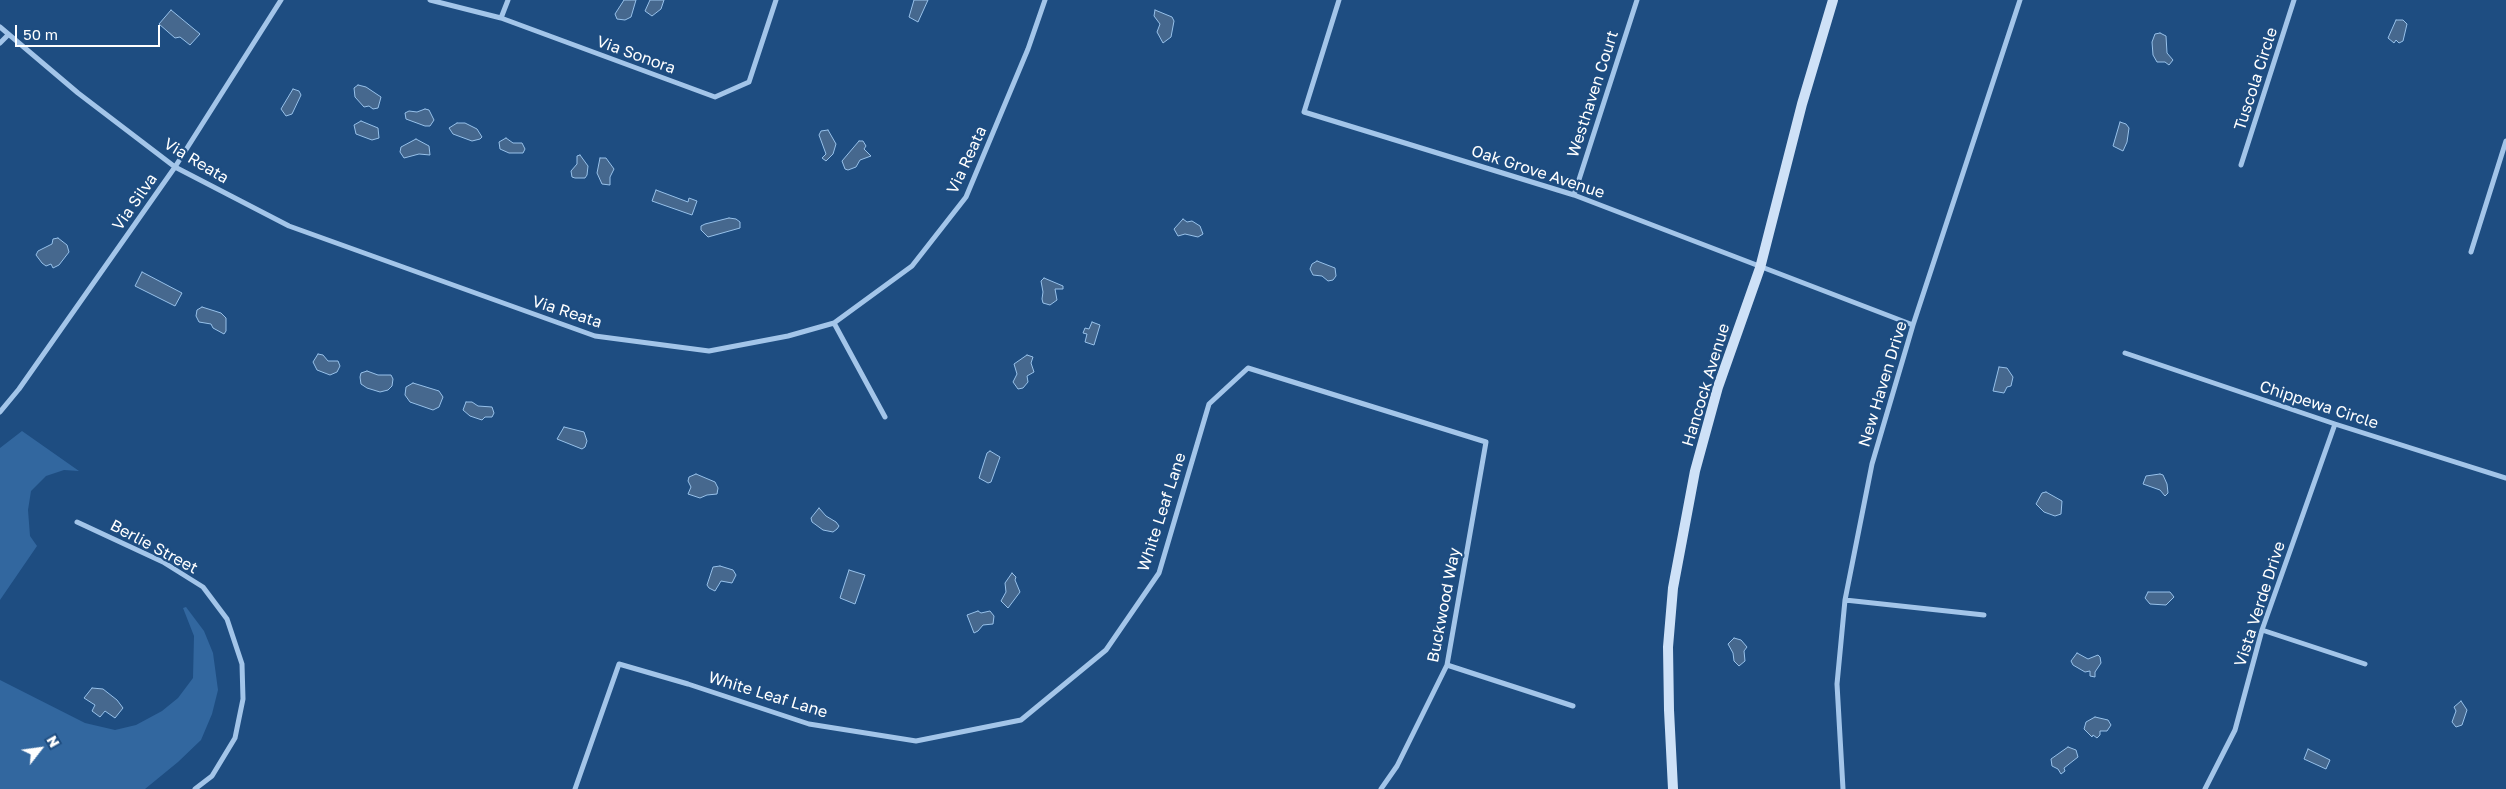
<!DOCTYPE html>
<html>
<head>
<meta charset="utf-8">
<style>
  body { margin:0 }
  #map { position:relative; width:2506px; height:789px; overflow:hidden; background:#1e4d81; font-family:"Golos Text",sans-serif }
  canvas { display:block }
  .north { position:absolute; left:15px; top:724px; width:50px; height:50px; -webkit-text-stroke:4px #1e4d81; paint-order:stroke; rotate:60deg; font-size:14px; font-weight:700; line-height:20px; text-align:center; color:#fff }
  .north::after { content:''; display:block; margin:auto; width:18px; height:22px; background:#fff; clip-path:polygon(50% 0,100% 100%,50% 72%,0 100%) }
  .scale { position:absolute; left:15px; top:25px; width:145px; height:22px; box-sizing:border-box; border:2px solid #fff; border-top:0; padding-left:6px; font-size:15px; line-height:18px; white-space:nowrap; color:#fff; -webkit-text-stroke:4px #1e4d81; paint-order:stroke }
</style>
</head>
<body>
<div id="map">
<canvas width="2506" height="789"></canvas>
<div class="north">N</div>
<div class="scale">50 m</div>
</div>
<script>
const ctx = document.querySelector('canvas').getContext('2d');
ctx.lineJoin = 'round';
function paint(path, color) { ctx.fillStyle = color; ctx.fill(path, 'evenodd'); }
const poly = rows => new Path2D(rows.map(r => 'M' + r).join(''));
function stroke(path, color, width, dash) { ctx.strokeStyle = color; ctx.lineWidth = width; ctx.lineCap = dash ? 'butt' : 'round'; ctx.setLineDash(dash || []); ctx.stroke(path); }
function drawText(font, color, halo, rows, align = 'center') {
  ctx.font = font + ' "Golos Text",sans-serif'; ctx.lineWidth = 4.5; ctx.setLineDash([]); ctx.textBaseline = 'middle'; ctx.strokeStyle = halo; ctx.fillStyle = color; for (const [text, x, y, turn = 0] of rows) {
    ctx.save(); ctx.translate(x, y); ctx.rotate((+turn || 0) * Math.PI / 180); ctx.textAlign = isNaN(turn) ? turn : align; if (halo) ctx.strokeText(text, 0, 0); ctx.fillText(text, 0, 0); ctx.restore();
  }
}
const green = poly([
  [22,431,79,471,64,470,46,476,31,491,28,510,30,536,37,546,0,600,0,448],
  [186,607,204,631,213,653,218,690,212,714,201,740,178,762,145,789,0,789,0,680,85,723,115,730,136,725,162,711,178,698,193,678,194,636,183,608]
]);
const water = poly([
  [624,0,636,0,631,17,625,20,617,19,615,14,624,0],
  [650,0,664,0,661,9,652,16,645,11,650,0],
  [914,0,928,0,918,22,909,17,914,0],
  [171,10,200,34,190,45,180,37,175,38,159,24,171,10],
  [1155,10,1172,17,1174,21,1171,37,1163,43,1157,32,1160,24,1154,16,1155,10],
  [2396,20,2403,20,2407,24,2403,41,2399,43,2396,40,2394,43,2388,38,2396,20],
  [2160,33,2166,36,2167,53,2173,60,2169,65,2165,62,2157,62,2153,55,2152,42,2155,34,2160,33],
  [358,85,366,87,381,97,378,108,373,109,369,106,364,107,355,97,354,88,358,85],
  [293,89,299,91,301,95,292,114,286,116,281,109,293,89],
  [425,109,429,110,434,120,430,126,425,126,406,119,405,113,409,111,417,112,425,109],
  [361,121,378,128,379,138,372,140,356,134,354,125,361,121],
  [2120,122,2126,124,2129,128,2127,142,2123,151,2113,146,2120,122],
  [457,123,465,123,477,129,482,137,480,139,472,141,453,134,449,128,457,123],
  [828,130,836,144,833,154,826,161,822,158,826,154,819,135,821,131,828,130],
  [506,138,513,143,522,143,525,149,523,153,509,153,500,149,499,142,506,138],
  [416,139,429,146,430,155,419,154,404,158,400,152,401,147,416,139],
  [859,141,863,141,866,146,864,149,871,156,860,160,856,167,848,170,845,169,842,161,859,141],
  [580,155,588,166,587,175,585,178,575,178,572,177,571,171,577,164,577,156,580,155],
  [600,158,606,158,614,169,610,177,610,185,602,184,597,173,600,158],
  [656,190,688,202,689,198,697,201,692,215,652,201,656,190],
  [729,218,736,219,740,222,740,228,708,237,701,230,701,226,705,224,729,218],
  [1183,219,1187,222,1192,221,1200,226,1203,234,1198,237,1185,234,1178,236,1174,229,1183,219],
  [58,238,67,245,69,252,59,265,53,268,51,264,46,266,42,263,36,255,38,251,52,244,53,239,58,238],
  [1317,261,1335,268,1336,276,1333,280,1328,281,1322,276,1313,275,1310,269,1312,264,1317,261],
  [142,272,182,293,175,306,135,286,142,272],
  [1044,278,1063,286,1063,289,1055,289,1057,300,1050,305,1043,303,1042,299,1043,292,1041,281,1044,278],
  [202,307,221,313,226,318,226,331,224,334,213,328,211,324,199,322,196,316,197,310,202,307],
  [1092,322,1100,325,1094,345,1085,342,1087,334,1083,333,1085,328,1089,329,1092,322],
  [318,354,323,355,328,361,338,361,340,366,337,372,330,375,317,370,313,362,318,354],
  [1027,355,1033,357,1031,363,1034,372,1027,376,1028,382,1023,388,1018,389,1013,382,1017,374,1014,364,1027,355],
  [1999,367,2007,368,2013,377,2011,386,2007,387,2004,393,1993,391,1999,367],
  [367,371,378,375,391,375,393,379,392,386,388,390,380,392,367,388,361,384,360,377,361,373,367,371],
  [413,383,439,391,443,397,439,407,433,410,410,402,405,395,406,387,413,383],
  [466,402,472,402,478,406,492,407,494,413,492,417,485,417,482,420,470,416,463,410,466,402],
  [564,427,584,432,587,441,585,447,582,449,557,439,564,427],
  [990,451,1000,457,991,482,988,483,979,478,987,453,990,451],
  [696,474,715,482,718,488,717,494,707,495,700,498,688,494,691,487,688,481,689,477,696,474],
  [2160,474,2163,475,2167,484,2168,493,2165,496,2160,490,2143,484,2146,476,2160,474],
  [2046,492,2062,501,2061,514,2055,516,2044,512,2036,504,2042,493,2046,492],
  [819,508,826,516,836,522,839,526,837,529,833,532,823,530,812,522,811,518,819,508],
  [720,566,733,570,736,575,732,583,721,581,715,591,709,588,707,585,713,567,720,566],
  [849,570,865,575,855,604,840,598,849,570],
  [1012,573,1016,577,1015,580,1020,592,1008,608,1001,601,1006,592,1005,583,1012,573],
  [2148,592,2170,592,2174,597,2166,605,2150,604,2145,598,2148,592],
  [978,611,981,613,990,611,994,616,993,624,983,625,978,631,974,633,967,615,978,611],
  [1734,638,1741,640,1747,647,1744,651,1745,661,1739,666,1734,661,1733,653,1728,644,1734,638],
  [2077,653,2088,659,2098,655,2100,657,2101,663,2095,672,2095,677,2090,676,2090,671,2085,672,2073,665,2071,661,2077,653],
  [92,688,103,689,117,700,123,708,115,718,105,711,100,717,92,711,95,705,84,698,92,688],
  [2461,701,2467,710,2462,725,2456,727,2452,722,2456,711,2454,707,2461,701],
  [2095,717,2108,720,2111,725,2107,731,2100,731,2100,735,2097,738,2093,735,2092,737,2084,729,2086,722,2095,717],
  [2068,747,2076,750,2078,757,2064,768,2065,771,2061,774,2058,769,2052,766,2051,759,2068,747],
  [2308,749,2330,760,2326,769,2304,759,2308,749]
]);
const minor = poly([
  [430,0,501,18,715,97,749,82,776,0],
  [1339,0,1304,112,1574,195,1913,325],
  [501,18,508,0],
  [0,27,78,93,175,167,289,226,595,336,709,351,788,336,834,323,912,266,966,197,1028,49,1045,0],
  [0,43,8,35],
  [2241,165,2294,0],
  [1574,195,1637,0],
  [2471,252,2506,141],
  [834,323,885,417],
  [2125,353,2335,424,2506,478],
  [0,412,19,389,175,167,281,0],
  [77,522,163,562,203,587,227,619,242,664,243,699,235,738,212,776,195,789],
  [1845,600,1984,615],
  [2262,630,2365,664],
  [1447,665,1573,706],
  [575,789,619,664,688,684,809,724,916,741,1021,720,1106,650,1159,573,1209,404,1248,368,1486,442,1447,665,1397,766,1381,789],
  [1843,789,1837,684,1845,600,1872,464,1913,325,2020,0],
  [2205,789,2235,730,2262,630,2335,424]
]);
const secondary = poly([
  [1673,789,1669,710,1668,647,1673,588,1695,471,1718,387,1760,268,1802,104,1833,0]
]);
const streetNames = [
  ["Via Sonora",636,55,20],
  ["Tuscola Circle",2256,79,-72],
  ["Westhaven Court",1593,94,-72],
  ["Via Reata",967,160,-65],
  ["Via Reata",196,161,31],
  ["Oak Grove Avenue",1538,172,18],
  ["Via Silva",135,202,-55],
  ["Via Reata",567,312,18],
  ["New Haven Drive",1883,384,-73],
  ["Hancock Avenue",1706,385,-73],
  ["Chippewa Circle",2319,405,18],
  ["White Leaf Lane",1162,512,-72],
  ["Berlie Street",154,547,28],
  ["Vista Verde Drive",2260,604,-72],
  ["Buckwood Way",1444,605,-79],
  ["White Leaf Lane",768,695,17]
];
paint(green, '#32679f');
paint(water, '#46688e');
stroke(water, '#97c1ea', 1);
stroke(minor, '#a3c5e9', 5);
stroke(secondary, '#cee1f7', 10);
drawText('16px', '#fff', '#1e4d81', streetNames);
</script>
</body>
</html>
